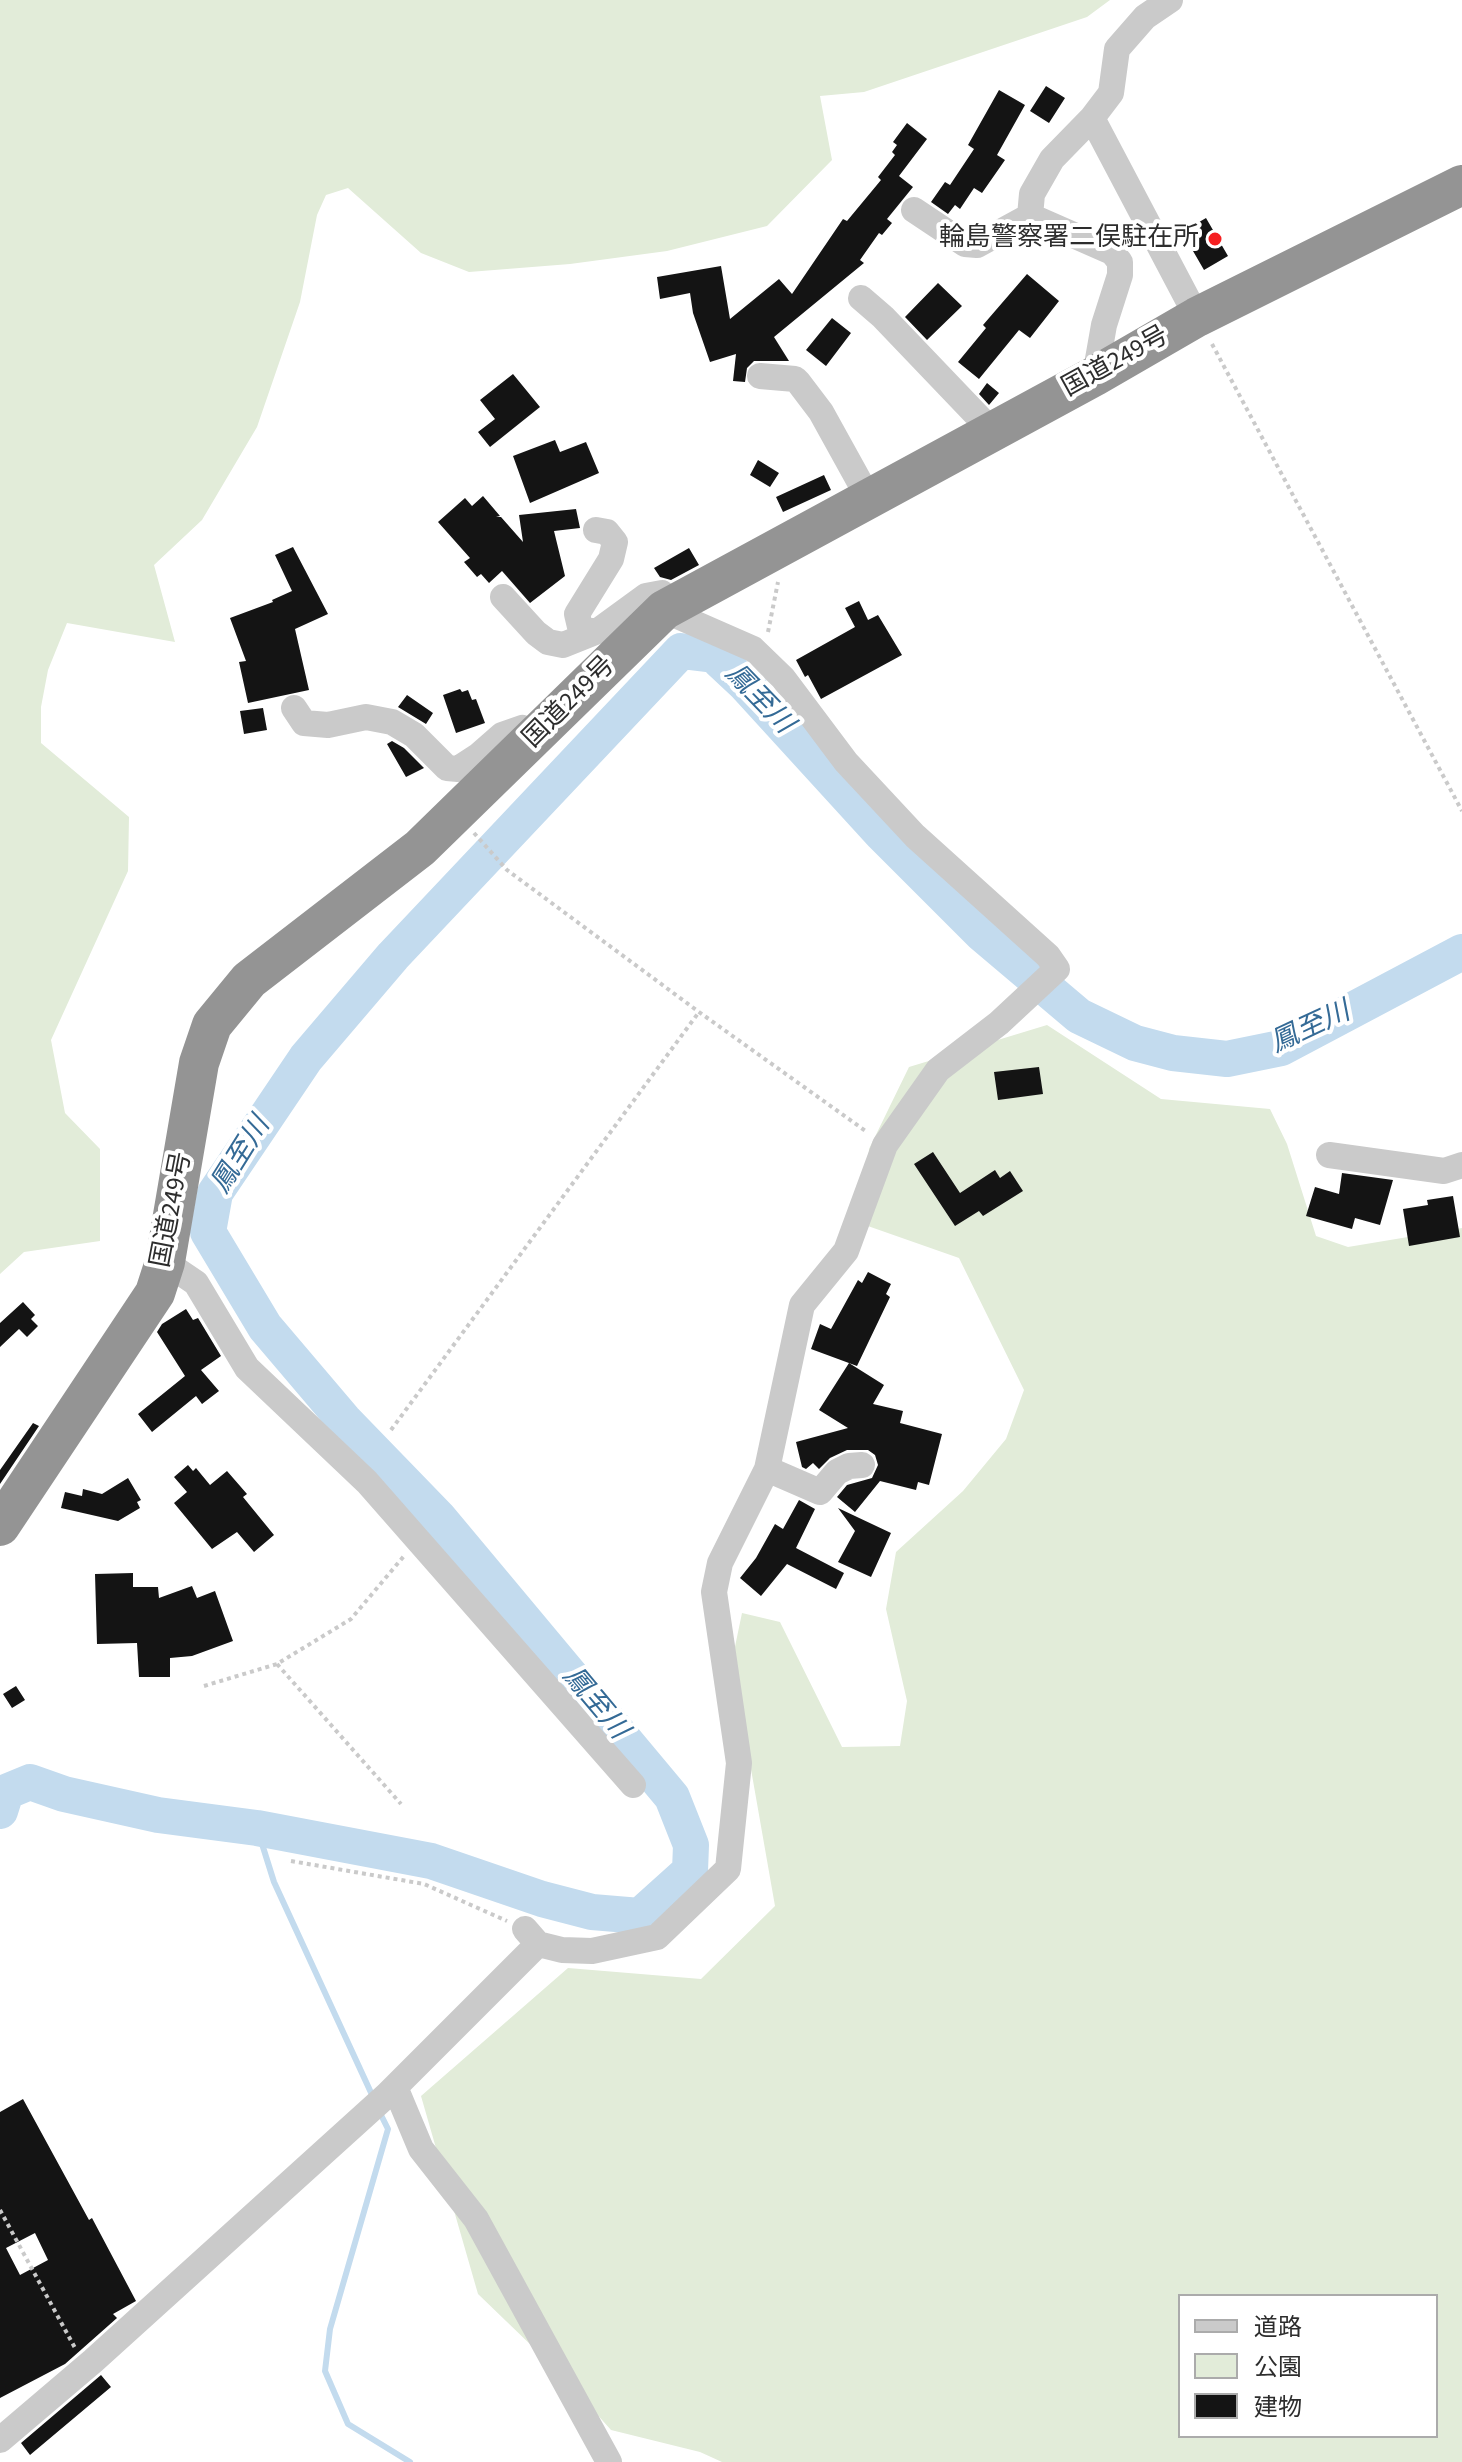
<!DOCTYPE html>
<html>
<head>
<meta charset="utf-8">
<style>
  body { margin:0 }
  #map { position:relative; width:1462px; height:2462px; overflow:hidden; background:#fff; font-family:"Source Sans 3","Noto Sans JP",sans-serif }
  canvas { display:block }
  .legend { position:absolute; left:1178px; top:2294px; width:260px; height:144px; box-sizing:border-box; background:#fff; border:2px solid #ababab; margin:0; padding:10px 14px; list-style:none; font-size:24px; color:#2d2d2d }
  .legend li { display:flex; align-items:center; gap:16px; height:40px }
  .legend b { width:40px; border:2px solid #ababab }
</style>
</head>
<body>
<div id="map">
<canvas width="1462" height="2462"></canvas>
<ul class="legend">
<li><b style="height:10px;background:#cacaca"></b>道路</li>
<li><b style="height:22px;background:#e2ecd9"></b>公園</li>
<li><b style="height:22px;background:#141414"></b>建物</li>
</ul>
</div>
<script>
const ctx = document.querySelector('canvas').getContext('2d');
ctx.lineJoin = 'round';
function paint(path, color) { ctx.fillStyle = color; ctx.fill(path, 'evenodd'); }
const poly = rows => new Path2D(rows.map(r => 'M' + r).join(''));
function stroke(path, color, width, dash) { ctx.strokeStyle = color; ctx.lineWidth = width; ctx.lineCap = dash ? 'butt' : 'round'; ctx.setLineDash(dash || []); ctx.stroke(path); }
function drawText(font, color, halo, rows, align = 'center') {
  ctx.font = font + ' "Source Sans 3","Noto Sans JP",sans-serif'; ctx.lineWidth = 8; ctx.setLineDash([]); ctx.textBaseline = 'middle'; ctx.strokeStyle = halo; ctx.fillStyle = color; for (const [text, x, y, turn = 0] of rows) {
    ctx.save(); ctx.translate(x, y); ctx.rotate((+turn || 0) * Math.PI / 180); ctx.textAlign = isNaN(turn) ? turn : align; if (halo) ctx.strokeText(text, 0, 0); ctx.fillText(text, 0, 0); ctx.restore();
  }
}
const green = poly([
  [0,0,1110,0,1087,17,864,92,820,96,832,160,767,226,667,251,570,264,469,272,421,253,348,188,326,195,317,215,300,302,257,427,202,520,154,565,175,642,67,623,48,670,41,707,41,743,129,817,128,871,51,1040,65,1113,100,1149,100,1241,24,1252,0,1274],
  [1047,1025,1161,1099,1270,1109,1287,1144,1316,1236,1348,1247,1462,1228,1462,2462,722,2462,700,2452,611,2430,562,2375,478,2294,421,2096,568,1968,701,1979,775,1906,732,1661,742,1613,780,1622,842,1747,900,1746,907,1701,886,1609,896,1552,963,1491,1006,1439,1024,1390,959,1258,865,1225,869,1149,909,1067],
  [1180,2296,1436,2296,1436,2436,1180,2436]
]);
const stream = poly([
  [257,1828,274,1882,373,2097],
  [379,2111,388,2129,330,2329,325,2371,348,2424,410,2462]
]);
const river = poly([
  [0,1811,6,1792,30,1782,64,1794,158,1815,257,1828,431,1861,542,1899,592,1912,640,1916,690,1871,691,1845,672,1797,439,1518,344,1420,265,1327,208,1232,215,1193,306,1058,393,956,681,651,714,655,745,684,882,834,982,934,1079,1016,1135,1043,1173,1053,1227,1059,1281,1048,1462,952]
]);
const building = poly([
  [1046,86,1065,98,1049,123,1030,111],
  [999,90,1025,105,997,155,1005,160,982,193,974,188,960,209,955,205,948,214,931,202,945,182,950,185,974,149,968,145],
  [907,123,927,139,899,176,913,187,887,219,892,223,882,235,879,233,860,260,864,263,774,337,789,361,754,361,747,368,745,382,733,381,736,354,710,362,693,313,690,293,660,299,657,277,721,266,730,319,779,279,792,294,843,219,847,221,881,180,878,177,895,155,892,152,897,145,893,142],
  [1206,218,1228,256,1204,270,1182,232],
  [1027,274,1059,301,1030,338,1019,330,979,379,958,362,986,328,983,325],
  [938,283,962,306,927,340,905,317],
  [832,318,851,333,826,366,806,350],
  [513,374,540,407,490,447,478,432,495,419,480,400],
  [987,383,999,393,989,405,979,394],
  [555,440,560,452,586,442,599,473,530,503,513,456],
  [758,460,779,473,770,487,750,475],
  [824,475,831,490,783,512,776,497],
  [483,496,500,516,496,517,501,517,523,542,519,515,576,509,580,528,554,531,565,576,530,603,502,571,489,583,481,574,477,577,464,562,470,558,438,522,465,498,472,506],
  [293,547,328,614,295,629,309,690,248,703,239,662,246,661,230,618,273,602,272,600,292,591,275,555],
  [689,548,699,565,671,580,660,577,654,568],
  [859,601,868,620,878,615,902,655,821,699,808,675,805,677,796,660,855,627,845,608],
  [460,689,462,692,468,690,472,700,476,699,485,723,456,733,443,695],
  [407,695,433,713,426,724,398,707],
  [263,708,267,730,244,734,240,711],
  [392,741,404,748,424,768,406,777,387,744],
  [1039,1067,1043,1094,998,1100,994,1072],
  [933,1152,960,1193,995,1170,1000,1178,1010,1171,1023,1191,983,1216,979,1211,955,1226,914,1164],
  [1342,1173,1393,1180,1380,1225,1355,1218,1352,1229,1306,1216,1315,1187,1339,1194],
  [1453,1196,1460,1237,1409,1246,1403,1209,1428,1205,1427,1200],
  [868,1272,891,1284,886,1294,890,1297,857,1366,811,1349,820,1324,831,1329,858,1280,862,1283],
  [23,1302,35,1315,31,1319,38,1326,27,1337,19,1329,0,1347,0,1323],
  [186,1309,193,1320,198,1318,221,1356,201,1370,219,1391,202,1404,196,1396,152,1432,138,1414,185,1376,157,1332,162,1324],
  [849,1363,884,1385,873,1404,903,1411,900,1423,942,1434,929,1485,918,1482,916,1490,880,1481,855,1512,837,1497,847,1485,872,1478,878,1465,875,1455,868,1450,847,1450,830,1458,819,1469,813,1463,806,1469,802,1467,796,1442,848,1428,819,1410],
  [33,1423,39,1426,0,1484,0,1470],
  [188,1465,193,1471,196,1468,210,1485,227,1471,247,1494,243,1497,274,1535,254,1552,237,1532,212,1549,174,1503,187,1492,174,1477],
  [128,1478,141,1500,137,1502,140,1508,118,1521,61,1508,65,1492,82,1496,83,1489,102,1494],
  [799,1500,815,1509,796,1548,844,1573,836,1589,787,1564,761,1596,740,1578,756,1558,775,1524,783,1529],
  [838,1508,891,1533,871,1577,838,1562,855,1531],
  [133,1573,133,1587,158,1587,159,1598,192,1586,197,1598,215,1591,233,1641,192,1656,170,1658,170,1677,139,1677,137,1643,97,1644,95,1574],
  [16,1686,25,1700,12,1708,3,1694],
  [23,2099,89,2220,92,2218,136,2301,113,2314,117,2318,65,2364,0,2398,0,2112],
  [35,2233,48,2260,20,2275,6,2248],
  [101,2375,111,2387,30,2455,21,2443]
]);
const path = poly([
  [1212,344,1462,811],
  [768,632,778,582],
  [474,833,507,870,699,1012,867,1132],
  [391,1430,699,1012],
  [277,1664,401,1804],
  [204,1686,277,1664,351,1619,404,1556],
  [291,1861,424,1884,507,1921],
  [0,2210,75,2348]
]);
const minor = poly([
  [1092,118,1197,317],
  [914,210,965,244,977,245,1030,216,1112,252,1120,262,1120,275,1104,325,1095,376],
  [1030,216,1032,194,1052,159,1092,118,1111,93,1117,49,1145,17,1170,0],
  [861,298,883,317,992,431],
  [760,376,795,379,799,383,821,412,868,497],
  [596,530,607,532,615,542,611,559,577,614,581,631,598,631],
  [503,597,536,633,548,642,563,645,598,631,646,596,662,593,672,605],
  [294,708,304,723,328,725,366,717,392,722,414,735,447,768,458,769,478,756,502,735,522,728,533,739],
  [1329,1155,1444,1171,1462,1165],
  [165,1262,196,1283,247,1368,367,1482,633,1785],
  [767,1469,820,1492,837,1472,849,1466,862,1465],
  [538,1944,562,1950,592,1951,657,1937,728,1869,739,1763,714,1592,720,1563,767,1469,802,1305,846,1251,885,1145,938,1070,999,1023,1057,969,1048,956,915,836,846,762,783,678,753,649,664,610],
  [395,2087,421,2149,476,2219,609,2462],
  [0,2440,93,2361,387,2095,538,1944,525,1929]
]);
const highway = poly([
  [0,1526,155,1293,165,1262,199,1063,212,1025,249,980,420,848,664,610,1095,376,1197,317,1462,185]
]);
const markers = [
  [1215,239,8,"#f51f21"]
];
const poiNames = [
  ["輪島警察署二俣駐在所",1199,239]
];
const streetNames = [
  ["国道249号",1116,363,-29],
  ["国道249号",570,703,-45],
  ["国道249号",173,1210,-79]
];
const waterNames = [
  ["鳳至川",758,700,46],
  ["鳳至川",1311,1029,-25],
  ["鳳至川",242,1156,-58],
  ["鳳至川",594,1704,50]
];
paint(green, '#e2ecd9');
stroke(stream, '#c3dbee', 6);
stroke(river, '#c3dbee', 36);
paint(building, '#141414');
stroke(path, '#cacaca', 4, [4, 4]);
stroke(minor, '#cacaca', 26);
stroke(highway, '#949494', 40);
for (const [x, y, r, color] of markers) { const dot = new Path2D(); dot.arc(x, y, r, 0, 2 * Math.PI); ctx.fillStyle = color; ctx.fill(dot); stroke(dot, '#fff', 3); }
drawText('26px', '#2d2d2d', '#fff', poiNames, 'right');
drawText('26px', '#2d2d2d', '#fff', streetNames);
drawText('italic 28px', '#346a96', '#fff', waterNames);
</script>
</body>
</html>
